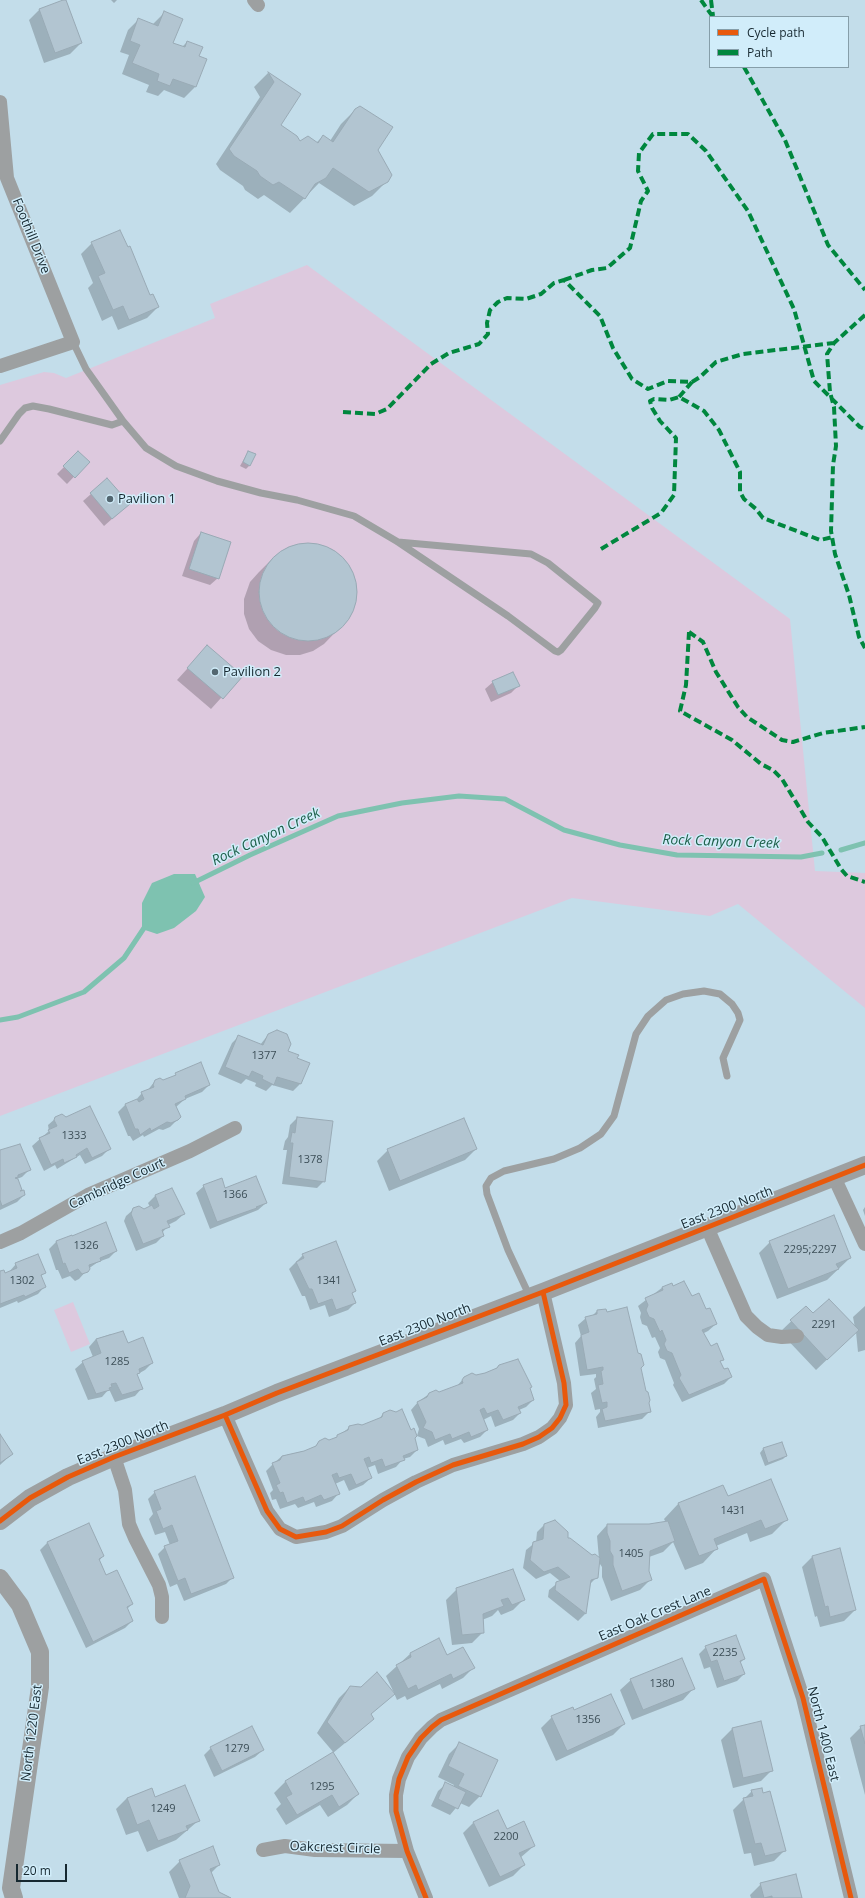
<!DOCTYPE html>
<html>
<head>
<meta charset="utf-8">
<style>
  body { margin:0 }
  #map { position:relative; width:865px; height:1898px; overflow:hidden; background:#c3ddea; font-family:"Open Sans",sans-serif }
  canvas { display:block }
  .legend { position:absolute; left:709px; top:16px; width:140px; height:52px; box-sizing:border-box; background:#d1edfa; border:1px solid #869ea9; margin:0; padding:5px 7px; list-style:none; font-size:12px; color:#162830 }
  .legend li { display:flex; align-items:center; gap:8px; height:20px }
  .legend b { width:20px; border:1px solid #869ea9 }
  .scale { position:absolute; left:16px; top:1864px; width:51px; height:18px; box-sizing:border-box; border:2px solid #162830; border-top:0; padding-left:5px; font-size:12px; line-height:14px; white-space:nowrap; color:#162830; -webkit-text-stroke:3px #d1edfa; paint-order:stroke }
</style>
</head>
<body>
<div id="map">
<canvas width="865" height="1898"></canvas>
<ul class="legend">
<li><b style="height:5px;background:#e8590c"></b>Cycle path</li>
<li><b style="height:5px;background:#00873e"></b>Path</li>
</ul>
<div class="scale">20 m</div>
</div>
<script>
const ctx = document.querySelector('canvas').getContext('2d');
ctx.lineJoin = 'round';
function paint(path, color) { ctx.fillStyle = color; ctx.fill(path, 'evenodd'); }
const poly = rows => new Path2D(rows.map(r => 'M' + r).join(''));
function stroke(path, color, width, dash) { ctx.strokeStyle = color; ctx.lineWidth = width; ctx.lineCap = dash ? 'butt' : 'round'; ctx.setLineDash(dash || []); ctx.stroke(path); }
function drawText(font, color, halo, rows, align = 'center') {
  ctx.font = font + ' "Open Sans",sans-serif'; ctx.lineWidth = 3; ctx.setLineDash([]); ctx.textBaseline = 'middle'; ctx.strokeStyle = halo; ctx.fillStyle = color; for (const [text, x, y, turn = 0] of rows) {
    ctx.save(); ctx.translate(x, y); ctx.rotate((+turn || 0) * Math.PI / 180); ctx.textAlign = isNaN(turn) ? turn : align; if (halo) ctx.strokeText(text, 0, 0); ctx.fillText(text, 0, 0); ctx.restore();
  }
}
const green = poly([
  [307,265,790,619,815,871,865,873,865,1008,738,904,710,916,572,898,0,1116,0,385,44,372,54,373,66,378,215,318,210,304],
  [73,1302,90,1344,71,1352,54,1310]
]);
const water = poly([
  [174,874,195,874,205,897,196,911,174,928,157,934,142,929,142,903,152,883]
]);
const shadow = poly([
  [111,0,117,0,114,3],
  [40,9,81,43,70,54,44,63,29,20],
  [164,13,172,43,182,47,187,42,198,57,206,60,195,87,184,98,164,90,158,96,146,92,149,85,122,74,129,55,120,52,128,30,138,20,152,25],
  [268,73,300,94,279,125,300,142,316,143,323,136,330,141,341,124,356,109,376,150,387,181,372,196,354,206,319,183,290,213,264,195,258,199,245,190,243,186,220,170,216,164,260,97,254,87],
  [92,243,150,296,158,307,147,318,118,330,112,316,102,321,88,288,93,283,81,254],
  [248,452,250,465,246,469,240,466],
  [78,453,88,462,67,484,57,474],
  [107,480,121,511,104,526,83,501],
  [201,533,218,578,210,585,182,576,194,541],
  [299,544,321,545,332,549,342,557,349,566,355,579,357,590,355,604,350,617,324,644,313,651,300,655,286,655,271,650,258,641,249,629,244,614,244,599,250,582,259,572,274,557,288,547],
  [207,647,241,676,211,709,177,680],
  [493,682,518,686,511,693,491,702,485,689],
  [268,1035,296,1058,309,1063,300,1084,293,1091,272,1085,266,1091,255,1086,256,1083,246,1079,241,1084,218,1074,232,1043,239,1036,260,1045],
  [200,1064,209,1085,202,1092,185,1099,176,1107,177,1120,170,1127,163,1130,159,1129,144,1137,143,1135,133,1141,130,1136,128,1136,118,1112,125,1105,135,1101,142,1093,147,1091,155,1081,163,1081],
  [56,1118,109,1149,102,1156,85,1164,80,1155,57,1169,55,1165,44,1171,32,1146,49,1131,48,1125],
  [297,1118,324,1181,317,1188,282,1184,287,1150,283,1150,285,1141,288,1137,290,1125],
  [476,1149,465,1160,389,1191,377,1161,388,1150],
  [0,1152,29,1170,22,1177,17,1179,18,1192,24,1195,17,1202,0,1210],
  [204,1186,225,1189,266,1203,258,1210,210,1229,196,1193],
  [172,1189,184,1214,176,1221,168,1225,168,1226,162,1233,163,1236,156,1243,136,1251,124,1221,126,1216,134,1209,144,1210,150,1207,148,1203,155,1196],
  [865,1207,865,1216,863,1210],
  [105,1223,116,1251,109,1258,98,1262,88,1269,79,1279,75,1281,70,1276,62,1279,58,1270,56,1270,49,1249,56,1242,84,1233,87,1230],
  [770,1242,850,1258,827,1280,777,1299,759,1253],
  [303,1255,355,1291,351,1294,355,1303,348,1310,329,1317,325,1305,310,1310,305,1296,302,1296,289,1269],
  [16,1264,45,1273,41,1276,45,1286,38,1294,18,1303,17,1301,0,1308,0,1272,4,1274,9,1272],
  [663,1287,672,1287,691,1297,706,1311,716,1324,708,1331,702,1334,711,1347,723,1359,719,1363,723,1370,731,1377,724,1384,682,1402,673,1385,674,1383,665,1360,660,1358,658,1352,660,1348,655,1337,652,1338,647,1326,642,1324,640,1317,641,1313,638,1306],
  [865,1306,865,1350,858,1352,856,1332,816,1370,780,1332,806,1307,813,1315,855,1328,853,1317],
  [597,1311,640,1368,649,1412,642,1419,598,1428,596,1417,600,1412,600,1409,595,1410,591,1393,596,1389,594,1379,596,1377,596,1374,580,1376,575,1343,581,1336,578,1325,586,1318,592,1316],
  [111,1334,128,1344,152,1363,145,1370,136,1375,142,1388,135,1396,115,1402,109,1389,102,1397,88,1400,75,1369,83,1362,93,1357,89,1347,96,1339],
  [499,1365,529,1389,533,1400,526,1407,519,1410,520,1413,513,1420,495,1427,491,1416,483,1420,487,1430,480,1437,464,1443,461,1439,445,1445,443,1440,428,1447,425,1439,417,1436,419,1429,411,1410,418,1402,429,1394,439,1393,456,1387,465,1377,476,1376,495,1370],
  [383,1414,414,1438,417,1450,410,1457,403,1459,396,1467,378,1474,375,1465,367,1468,371,1478,363,1485,349,1491,344,1480,335,1484,339,1493,332,1501,316,1507,314,1502,298,1508,295,1504,280,1509,276,1499,272,1500,270,1493,273,1490,266,1471,273,1464,282,1456,313,1449,319,1442,333,1440,350,1427,362,1426,378,1420],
  [0,1436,12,1454,0,1465],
  [782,1443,786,1456,783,1459,765,1466,760,1453,763,1449],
  [723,1487,727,1497,787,1519,772,1534,750,1542,747,1533,716,1546,717,1548,703,1563,685,1570,673,1542,663,1552,649,1557,648,1571,651,1579,640,1590,611,1601,602,1577,602,1567,598,1561,597,1577,589,1585,585,1614,578,1621,548,1597,549,1590,560,1581,550,1573,536,1579,523,1568,526,1550,536,1542,537,1532,544,1525,591,1556,599,1559,597,1536,607,1525,662,1524,666,1523,664,1519,678,1504],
  [155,1492,233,1577,226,1584,184,1601,177,1584,170,1587,158,1554,165,1547,170,1545,165,1532,155,1535,149,1519,153,1514,148,1499],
  [88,1524,103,1556,99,1561,106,1576,132,1604,127,1609,132,1621,125,1628,86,1648,40,1550,47,1543],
  [813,1556,855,1610,844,1621,820,1627,817,1616,815,1617,802,1567],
  [457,1589,523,1600,513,1610,501,1615,498,1610,492,1616,482,1620,483,1632,472,1643,452,1645,446,1600],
  [706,1647,744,1659,740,1663,744,1674,737,1681,717,1688,710,1667,704,1669,699,1654],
  [410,1654,446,1657,474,1667,463,1678,442,1689,440,1684,407,1700,405,1696,397,1700,394,1693,370,1715,373,1718,362,1729,333,1753,358,1794,347,1805,328,1817,320,1805,286,1825,276,1809,281,1804,274,1793,285,1782,334,1753,317,1733,339,1698,350,1687,394,1693,386,1676],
  [631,1680,693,1689,683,1700,632,1720,620,1690],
  [574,1711,624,1724,613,1735,556,1761,541,1728,552,1717],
  [760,1722,772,1770,761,1781,733,1788,721,1740,732,1729],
  [865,1726,865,1795,850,1738,861,1727],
  [460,1743,480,1796,469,1807,460,1803,450,1815,431,1806,438,1791,446,1784,453,1787,454,1785,438,1777,449,1754],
  [211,1748,263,1750,255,1757,214,1777,204,1755],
  [151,1789,154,1798,198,1821,176,1840,147,1852,138,1831,126,1835,116,1809,127,1798],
  [752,1791,763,1794,785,1850,774,1861,754,1866,751,1853,744,1854,733,1810],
  [474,1822,506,1830,534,1846,520,1858,524,1865,513,1876,489,1887,463,1833],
  [180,1861,219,1865,211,1873,219,1893,230,1898,179,1898,169,1872],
  [761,1884,801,1898,751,1898,750,1895]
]);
const stream = poly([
  [841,850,865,843],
  [193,883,250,855,338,816,402,803,459,796,505,799,564,830,620,845,677,855,801,857,822,853],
  [0,1020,18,1017,84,992,124,958,146,925]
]);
const building = poly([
  [63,0,66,0,82,43,55,53,39,9,63,0],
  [164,11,183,19,173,43,185,47,187,41,203,47,199,56,207,59,196,87,173,79,170,86,157,81,159,74,132,63,140,45,130,41,138,18,158,26,164,11],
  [268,72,301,94,281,125,297,136,300,141,308,136,318,143,323,135,333,142,355,109,360,106,393,127,378,150,392,175,388,182,369,192,333,168,326,178,315,184,305,199,279,182,273,185,260,176,257,171,234,156,229,149,274,82,268,72],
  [120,230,128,247,130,246,150,295,153,294,159,307,129,320,123,306,113,310,98,276,105,273,91,242,120,230],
  [78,451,90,462,75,478,63,466,78,451],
  [248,451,256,454,250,466,243,462,248,451],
  [107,478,130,504,112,519,90,493,107,478],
  [201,532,231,542,219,579,189,569,201,532],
  '259 592a49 49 0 1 1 98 0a49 49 0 1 1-98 0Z',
  [207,645,243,676,223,699,187,668,207,645],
  [513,672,520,686,498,695,492,681,513,672],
  [277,1030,287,1034,291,1044,288,1051,299,1055,297,1058,310,1063,301,1084,277,1077,274,1085,262,1079,263,1076,252,1071,249,1077,225,1067,238,1035,263,1045,268,1034,277,1030],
  [201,1062,210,1085,185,1096,186,1099,175,1104,181,1117,178,1120,171,1123,167,1122,151,1131,150,1128,140,1135,138,1129,135,1129,125,1104,137,1099,139,1102,144,1099,141,1092,154,1087,153,1085,155,1080,160,1078,163,1080,176,1075,175,1073,201,1062],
  [90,1106,111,1149,92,1158,87,1148,76,1155,77,1157,64,1163,63,1159,51,1165,39,1138,50,1133,48,1130,57,1126,54,1120,55,1117,62,1114,66,1117,90,1106],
  [297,1117,333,1121,325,1182,289,1177,293,1143,290,1143,292,1132,295,1133,297,1117],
  [464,1118,477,1149,400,1181,387,1149,464,1118],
  [20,1144,31,1170,18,1175,18,1177,15,1178,18,1179,22,1190,20,1191,24,1190,25,1195,2,1206,0,1200,0,1150,20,1144],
  [256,1176,267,1203,256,1207,257,1208,217,1222,203,1185,222,1178,225,1188,256,1176],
  [172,1188,185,1214,167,1221,170,1227,162,1230,164,1236,143,1244,131,1214,133,1208,139,1206,144,1209,152,1205,154,1209,159,1206,155,1195,172,1188],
  [834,1215,851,1258,836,1264,839,1269,788,1289,769,1241,834,1215],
  [106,1222,117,1251,100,1258,101,1261,89,1265,90,1269,88,1272,82,1274,78,1269,69,1273,65,1263,63,1264,56,1241,72,1235,72,1236,106,1222],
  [336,1241,356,1291,352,1293,356,1303,336,1310,332,1299,318,1304,312,1289,309,1289,296,1262,304,1258,302,1254,336,1241],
  [38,1254,46,1273,41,1275,46,1287,25,1297,24,1295,0,1304,0,1271,4,1270,5,1273,17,1268,15,1263,38,1254],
  [684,1281,692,1296,699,1293,706,1309,710,1308,717,1324,702,1330,711,1346,717,1343,724,1360,720,1361,724,1369,728,1368,732,1377,689,1395,679,1378,681,1375,672,1353,667,1351,664,1344,666,1340,662,1330,660,1332,654,1319,649,1317,646,1310,648,1305,645,1298,663,1290,662,1287,672,1283,673,1286,684,1281],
  [829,1299,859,1330,827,1360,790,1320,806,1306,813,1313,829,1299],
  [627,1307,638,1353,641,1354,644,1365,641,1368,646,1391,648,1392,650,1400,649,1403,651,1412,605,1421,602,1409,607,1407,607,1402,602,1403,598,1385,603,1384,601,1371,603,1370,603,1367,587,1370,581,1335,589,1332,585,1317,597,1314,597,1310,606,1309,607,1312,627,1307],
  [123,1331,128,1343,143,1337,153,1363,139,1369,140,1373,137,1374,143,1389,122,1395,116,1383,111,1384,112,1387,109,1388,110,1390,96,1394,82,1361,101,1353,96,1339,123,1331],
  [518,1359,532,1387,530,1388,534,1400,518,1407,521,1413,503,1420,498,1410,487,1414,484,1408,480,1410,488,1430,471,1437,469,1432,452,1439,450,1434,435,1440,432,1432,423,1428,426,1422,417,1402,427,1397,429,1393,436,1390,439,1392,463,1383,462,1380,464,1377,472,1373,476,1375,485,1373,497,1368,499,1365,518,1359],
  [402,1409,411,1430,414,1428,417,1436,415,1438,418,1450,403,1456,405,1460,385,1467,382,1459,371,1463,369,1457,364,1459,372,1478,356,1485,351,1474,339,1478,337,1473,332,1475,340,1494,324,1500,321,1495,305,1502,303,1497,287,1503,283,1492,280,1493,276,1485,280,1483,272,1463,280,1460,282,1456,304,1451,316,1446,319,1441,325,1438,329,1440,337,1437,337,1435,348,1430,349,1426,358,1424,362,1425,382,1417,383,1413,390,1410,396,1412,402,1409],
  [0,1434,13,1454,0,1463,0,1434],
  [782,1442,787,1456,768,1463,763,1448,782,1442],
  [195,1476,234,1578,191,1594,185,1578,178,1581,164,1546,178,1541,172,1525,163,1529,156,1511,161,1509,154,1491,195,1476],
  [771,1479,788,1520,765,1529,761,1520,714,1539,718,1549,699,1556,678,1503,723,1485,728,1496,771,1479],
  [555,1520,568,1532,568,1538,570,1538,592,1555,595,1554,600,1558,598,1578,591,1580,586,1614,555,1590,556,1582,570,1577,558,1567,544,1572,530,1560,533,1542,543,1539,544,1524,555,1520],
  [668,1521,675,1541,650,1551,649,1571,652,1580,622,1591,613,1565,613,1556,610,1551,610,1541,607,1533,607,1524,649,1524,668,1521],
  [89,1523,104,1556,99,1559,106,1575,117,1570,133,1604,127,1607,133,1621,93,1642,47,1542,89,1523],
  [840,1548,856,1610,830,1617,828,1606,825,1607,812,1556,840,1548],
  [513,1569,525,1600,512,1605,508,1598,501,1600,504,1606,483,1614,484,1633,462,1635,456,1588,513,1569],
  [736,1635,745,1659,740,1661,745,1674,724,1681,717,1660,711,1662,705,1646,736,1635],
  [439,1638,447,1655,463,1647,475,1668,453,1679,451,1674,418,1690,416,1685,408,1689,396,1665,411,1657,410,1653,439,1638],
  [682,1658,695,1689,643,1710,630,1679,682,1658],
  [377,1672,395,1694,371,1714,374,1719,345,1743,327,1722,350,1686,361,1687,377,1672],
  [611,1694,625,1724,567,1751,551,1716,573,1707,574,1710,611,1694],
  [761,1721,773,1771,743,1778,732,1728,761,1721],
  [865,1725,865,1744,860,1726,865,1725],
  [252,1726,264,1750,222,1771,210,1747,252,1726],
  [459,1742,498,1760,481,1797,458,1786,464,1774,448,1766,459,1742],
  [333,1752,359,1794,339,1807,332,1795,297,1815,286,1797,292,1794,285,1781,333,1752],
  [445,1782,466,1792,458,1809,438,1799,445,1782],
  [185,1785,200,1821,186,1826,188,1830,158,1841,149,1820,137,1825,127,1798,152,1788,155,1797,185,1785],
  [762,1788,763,1793,770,1791,786,1851,765,1856,761,1843,755,1844,743,1798,753,1796,751,1790,762,1788],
  [498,1810,507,1829,524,1821,535,1846,519,1853,525,1865,500,1877,473,1822,498,1810],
  [213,1846,220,1865,210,1869,219,1892,231,1898,185,1898,190,1886,179,1860,213,1846],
  [796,1874,802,1898,772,1898,772,1896,764,1898,760,1883,796,1874]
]);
const service = poly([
  [73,342,86,369,123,421,146,448,176,466,217,481,261,493,297,500,354,516,398,542,508,616,555,651,558,652,561,650,595,608,598,603,548,563,531,554,398,542],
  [0,441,19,414,25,408,33,406,49,409,112,425,123,421],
  [530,1297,508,1250,487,1194,486,1186,491,1178,504,1171,554,1159,580,1148,601,1134,614,1116,636,1034,648,1016,666,1000,683,994,704,991,720,994,732,1004,738,1013,740,1020,723,1058,727,1076]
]);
const minor = poly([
  [254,0,258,5],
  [0,102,7,178,73,342,0,366],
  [834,1177,865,1244],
  [707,1227,746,1316,757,1327,768,1335,782,1337,797,1336],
  [0,1242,21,1233,88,1195,190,1151,235,1128],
  [225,1415,267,1511,280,1529,296,1537,326,1532,342,1526,383,1500,416,1482,453,1465,523,1444,539,1437,552,1428,560,1418,566,1405,564,1383,543,1292],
  [114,1457,125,1490,129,1524,135,1538,159,1585,162,1597,162,1617],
  [263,1850,285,1846,315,1850,407,1851],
  [426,1898,407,1851,396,1811,396,1795,399,1779,408,1757,421,1738,432,1727,441,1720,764,1579,803,1698,851,1898]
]);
const tertiary = poly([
  [0,1521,30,1498,68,1477,114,1457,225,1415,277,1393,543,1292,865,1165],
  [0,1578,20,1605,40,1652,40,1687,11,1888,14,1898]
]);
const quiet = poly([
  [701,0,713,17],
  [711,0,713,16],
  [744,67,785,140,828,245,865,290],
  [564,280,592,270,607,268,630,248,641,201,648,191,638,171,639,153,653,134,688,134,706,151,748,211,794,309,814,381,860,427,865,429],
  [865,315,834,343,827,354,830,392,834,407,836,446,833,465,831,531,835,554,849,595,859,637,865,648],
  [679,397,692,382],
  [343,412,375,414,387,409,431,364,449,353,479,344,488,334,487,323,490,310,498,302,507,298,526,299,541,294,554,283,564,280,600,316,613,348,632,379,648,389,668,381,692,382,700,377,716,362,743,354,834,343],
  [601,549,661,513,674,495,676,438,660,421,652,408,650,401,654,399,669,400,679,397,704,411,719,430,740,472,740,492,744,499,756,509,763,518,820,540,833,537],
  [689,632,686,685,680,711,732,740,761,764,773,770,782,779,808,822,822,837,841,869,847,876,865,882],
  [689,632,703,642,716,672,738,707,747,717,782,740,793,742,823,733,865,727]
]);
const cycleway = poly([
  [225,1415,267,1511,280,1529,296,1537,326,1532,342,1526,383,1500,416,1482,453,1465,523,1444,539,1437,552,1428,560,1418,566,1405,564,1383,543,1292],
  [0,1521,30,1498,68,1477,114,1457,225,1415,277,1393,543,1292,865,1165],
  [426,1898,407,1851,396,1811,396,1795,399,1779,408,1757,421,1738,432,1727,441,1720,764,1579,803,1698,851,1898]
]);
const markers = [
  [110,499,4,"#536771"],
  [215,672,4,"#536771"]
];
const numberNames = [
  ["1377",264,1056],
  ["1333",74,1136],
  ["1378",310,1160],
  ["1366",235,1195],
  ["1326",86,1246],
  ["2295;2297",810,1250],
  ["1302",22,1281],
  ["1341",329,1281],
  ["2291",824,1325],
  ["1285",117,1362],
  ["1431",733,1511],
  ["1405",631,1554],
  ["2235",725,1653],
  ["1380",662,1684],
  ["1356",588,1720],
  ["1279",237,1749],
  ["1295",322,1787],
  ["1249",163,1809],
  ["2200",506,1837]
];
const streetNames = [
  ["Foothill Drive",31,236,68],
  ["Cambridge Court",117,1184,-25],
  ["East 2300 North",727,1208,-21],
  ["East 2300 North",425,1325,-21],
  ["East 2300 North",123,1443,-22],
  ["East Oak Crest Lane",655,1614,-23],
  ["North 1220 East",32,1733,-83],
  ["North 1400 East",823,1734,76],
  ["Oakcrest Circle",335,1848,2]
];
const poiNames = [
  ["Pavilion 1",118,499],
  ["Pavilion 2",223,672]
];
const waterNames = [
  ["Rock Canyon Creek",266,837,-25],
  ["Rock Canyon Creek",721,842,2]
];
paint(green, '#ddc9de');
paint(water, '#7ec2b0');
paint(shadow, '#0003');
stroke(stream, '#7ec2b0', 5);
paint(building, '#b2c5d1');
stroke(building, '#99aab5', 1);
stroke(service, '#9da0a1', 7);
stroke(minor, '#9da0a1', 14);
stroke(tertiary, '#9da0a1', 18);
stroke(quiet, '#00873e', 4, [8, 4]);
stroke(cycleway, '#e8590c', 5);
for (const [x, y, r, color] of markers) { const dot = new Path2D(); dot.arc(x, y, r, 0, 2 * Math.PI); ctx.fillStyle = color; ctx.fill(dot); stroke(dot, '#d1edfa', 1.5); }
drawText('11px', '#3d4f58', null, numberNames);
drawText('13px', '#162830', '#d1edfa', streetNames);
drawText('13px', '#162830', '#d1edfa', poiNames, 'left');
drawText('italic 14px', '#1d5f49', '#d1edfa', waterNames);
</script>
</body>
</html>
